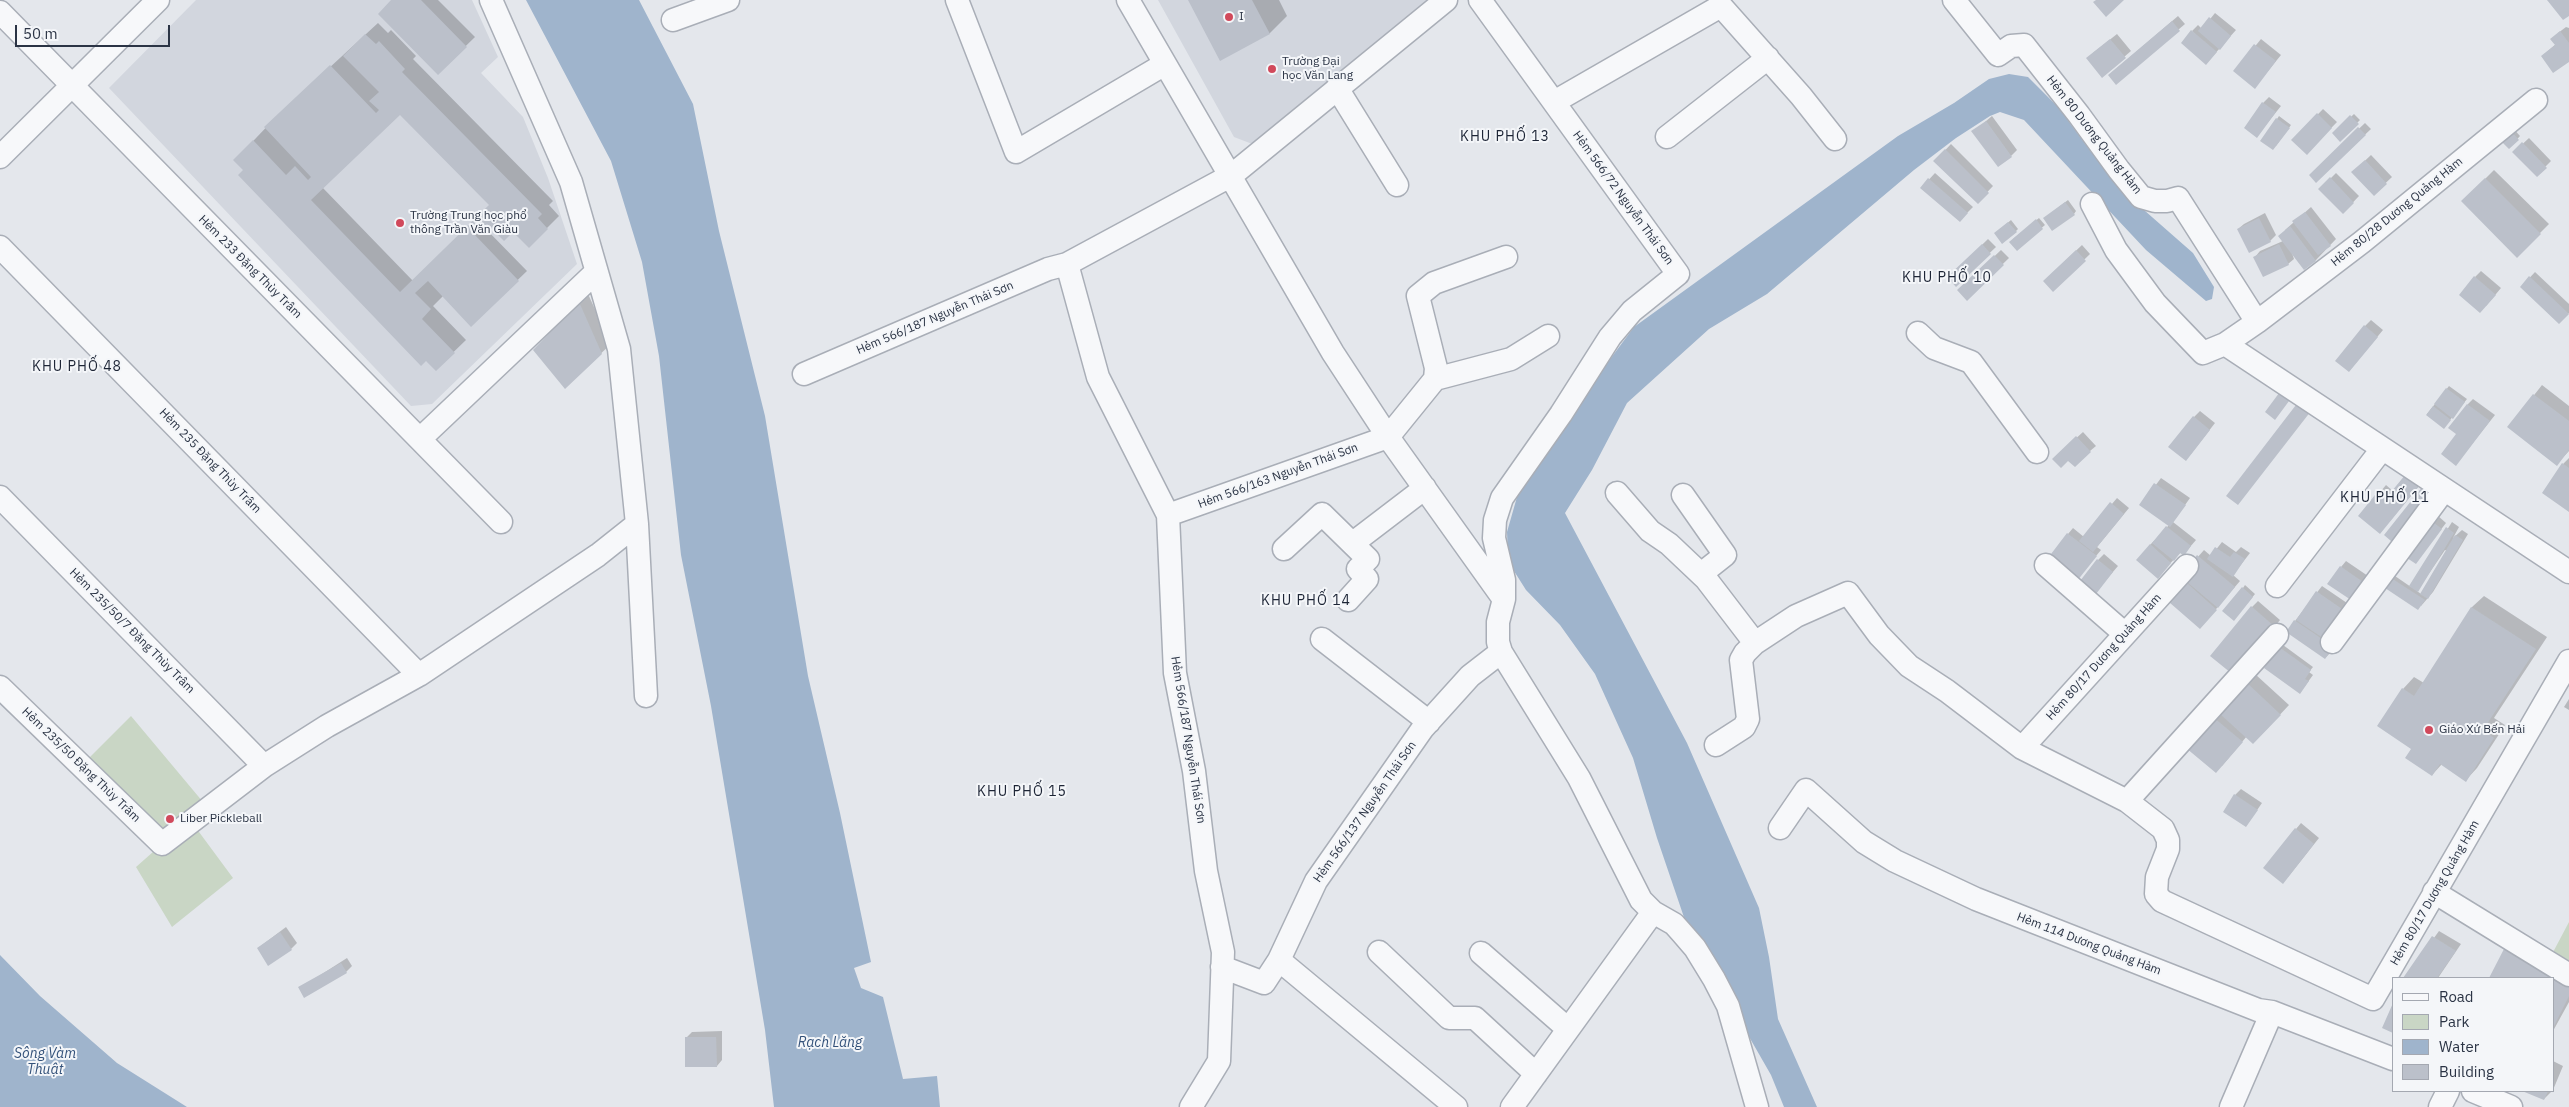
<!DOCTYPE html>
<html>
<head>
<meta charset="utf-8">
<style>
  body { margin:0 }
  #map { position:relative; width:2569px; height:1107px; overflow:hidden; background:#e4e7ec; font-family:"IBM Plex Sans",sans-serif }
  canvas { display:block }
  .legend { position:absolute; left:2392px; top:977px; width:162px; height:115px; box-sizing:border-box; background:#f4f6f9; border:1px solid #a4a8b1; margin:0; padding:6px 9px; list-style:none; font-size:15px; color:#2b3445 }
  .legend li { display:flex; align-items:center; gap:10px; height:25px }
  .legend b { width:25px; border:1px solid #a4a8b1 }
  .scale { position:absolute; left:15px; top:25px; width:155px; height:22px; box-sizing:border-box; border:2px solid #2b3445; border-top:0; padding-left:6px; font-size:15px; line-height:18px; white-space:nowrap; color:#2b3445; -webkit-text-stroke:4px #f4f6f9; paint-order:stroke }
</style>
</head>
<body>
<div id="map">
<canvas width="2569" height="1107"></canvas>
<ul class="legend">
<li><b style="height:6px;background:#f7f8fa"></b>Road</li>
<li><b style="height:14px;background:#c9d6c5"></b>Park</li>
<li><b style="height:14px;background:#9fb4cc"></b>Water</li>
<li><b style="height:14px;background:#bbc0ca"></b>Building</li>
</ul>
<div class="scale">50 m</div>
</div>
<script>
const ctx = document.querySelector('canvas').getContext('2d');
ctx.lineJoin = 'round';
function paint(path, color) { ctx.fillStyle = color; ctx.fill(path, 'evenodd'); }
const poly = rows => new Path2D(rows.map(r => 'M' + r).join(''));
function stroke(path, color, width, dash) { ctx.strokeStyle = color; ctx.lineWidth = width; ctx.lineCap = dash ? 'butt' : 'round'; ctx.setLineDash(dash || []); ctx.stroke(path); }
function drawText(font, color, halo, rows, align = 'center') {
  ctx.font = font + ' "IBM Plex Sans",sans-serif'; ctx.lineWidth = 4; ctx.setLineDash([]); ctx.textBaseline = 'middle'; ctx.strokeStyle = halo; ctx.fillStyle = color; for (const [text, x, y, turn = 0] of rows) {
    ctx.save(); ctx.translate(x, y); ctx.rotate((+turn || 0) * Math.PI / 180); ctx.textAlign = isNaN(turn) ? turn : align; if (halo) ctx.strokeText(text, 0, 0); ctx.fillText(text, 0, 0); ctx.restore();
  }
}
const built = poly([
  [196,0,472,0,498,57,481,73,523,117,548,178,577,264,432,404,411,406,109,88],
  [1158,0,1431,0,1255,145,1234,137]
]);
const green = poly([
  [131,716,203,802,185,813,233,878,172,927,136,867,162,844,86,761],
  [2569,922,2569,965,2551,956]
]);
const water = poly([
  [526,0,639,0,693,104,719,231,765,416,808,676,840,813,871,962,854,968,861,988,883,997,903,1079,937,1076,940,1107,774,1107,765,1030,711,706,681,555,659,356,642,262,611,161],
  [2009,74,2028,77,2058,107,2092,153,2136,203,2193,253,2214,287,2212,299,2206,301,2146,250,2024,120,2000,112,1990,116,1956,138,1914,170,1767,294,1709,329,1627,403,1592,470,1565,513,1687,743,1759,908,1769,957,1778,1019,1817,1107,1784,1107,1771,1075,1689,932,1657,838,1633,758,1595,674,1560,625,1526,590,1514,571,1508,556,1507,532,1519,490,1556,432,1634,327,1898,136,1954,103,1989,79],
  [0,955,40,996,117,1063,187,1107,0,1107]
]);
const shadow = poly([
  [393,0,438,0,475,37,438,73],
  [1189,0,1279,0,1287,16,1270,33,1220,59],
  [2215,13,2236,30,2212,57,2192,31,2198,25,2202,29],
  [2178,16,2185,24,2116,83,2109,75],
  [378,23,388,33,391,30,416,56,413,59,553,201,549,205,559,216,529,246,513,230,487,222,483,226,527,271,471,325,443,296,433,306,466,340,436,369,235,160,278,115],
  [400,113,491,205,413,281,322,187],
  [2566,27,2569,28,2569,60,2542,56,2556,44,2558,33],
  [2117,34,2131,51,2102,76,2093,53],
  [2261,39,2281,55,2260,81,2235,71],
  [2269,97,2281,106,2257,136,2263,103],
  [2323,109,2337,122,2307,153,2293,140],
  [2354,114,2360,120,2340,140,2334,133],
  [1992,116,2017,150,2011,156,1973,132],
  [2279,116,2291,125,2276,146,2277,119],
  [2365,123,2371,129,2316,181,2310,175],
  [2512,127,2520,136,2509,148],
  [2529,138,2551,161,2537,175,2514,152],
  [1951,144,1993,186,1978,202,1935,161],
  [2371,155,2392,177,2374,194,2353,172],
  [2494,170,2549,224,2517,256,2463,201],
  [1935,173,1973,207,1965,215,1922,187],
  [2336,173,2359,196,2343,213,2320,189],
  [2068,200,2076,211,2074,214,2047,216],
  [2311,207,2336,239,2316,260,2304,268,2292,253,2294,259,2288,264,2255,257,2260,251,2283,241,2285,230],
  [2265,213,2276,235,2270,241,2238,229,2244,224],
  [2039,218,2045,225,2017,249,2013,239],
  [2011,220,2018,229,2016,231,1998,231],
  [1988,239,1996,247,1956,285,1949,277],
  [2082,245,2090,254,2053,290,2044,281],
  [2001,250,2009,258,1967,299,1959,290],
  [2481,271,2501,288,2486,306,2475,277],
  [2535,272,2569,304,2569,313,2559,322,2521,287],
  [588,294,611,344,565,387,535,350],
  [2371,320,2383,330,2354,365,2365,326],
  [2542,385,2569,406,2569,451,2557,464,2509,427],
  [2449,386,2467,399,2446,425,2427,414],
  [2473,399,2495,415,2456,464,2458,434,2468,404],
  [2200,411,2215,423,2191,454,2194,417],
  [2083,432,2096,446,2090,451,2060,453],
  [2569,458,2569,510,2563,464],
  [2429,474,2380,533,2360,516,2386,485,2393,491],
  [2161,478,2190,498,2173,522,2196,540,2184,554,2181,552,2163,571,2150,545,2169,525,2141,505],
  [2117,498,2129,508,2097,547,2101,550,2077,579,2068,534,2073,528,2084,537],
  [2437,515,2446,523,2416,562],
  [2452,522,2459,527,2453,538,2462,530,2468,534,2433,592,2421,606,2392,579,2395,576,2411,587],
  [2445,550,2447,551,2421,594,2417,591],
  [2222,542,2236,552,2241,547,2250,553,2233,575,2240,581,2205,622,2182,575,2204,550,2211,556],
  [2104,554,2118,566,2096,592,2098,560],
  [2346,561,2368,576,2357,593,2341,567],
  [2245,585,2255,594,2236,617,2243,588],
  [2322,586,2347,603,2328,630,2331,652,2325,658,2295,621],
  [2484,596,2547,637,2494,718,2505,725,2477,768,2466,780,2442,764,2432,775,2413,748,2403,689,2414,677,2424,683,2472,607],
  [2258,601,2280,620,2255,651,2252,607],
  [2283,645,2313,667,2309,672,2313,675,2305,686,2280,648],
  [2255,674,2289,705,2262,734,2247,736,2222,766,2188,748],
  [2569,699,2569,710,2564,707],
  [2241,789,2262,803,2246,826,2235,795],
  [2301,823,2319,838,2288,877,2296,829],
  [286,927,297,943,291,949,258,948],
  [2439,931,2461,944,2438,978,2405,978],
  [2506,948,2569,967,2569,1002,2553,1031,2553,978,2491,978],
  [347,958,352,966,346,972,300,988],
  [722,1031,722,1060,717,1066,686,1038,692,1032],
  [2553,1061,2563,1066,2553,1090],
  [2525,1091,2552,1091,2544,1099]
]);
const building = poly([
  [391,0,421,0,467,47,438,75,378,14],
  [1188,0,1252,0,1270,34,1220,61],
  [2096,0,2124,0,2106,17,2093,2],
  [2547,0,2569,0,2569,16,2563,20],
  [2209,17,2231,36,2220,50,2198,31],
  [2172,21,2180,31,2116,85,2108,75],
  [2191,30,2217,52,2206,65,2181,43],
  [2560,31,2569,43,2569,62,2553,73,2541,56,2555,45,2550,39],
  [365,34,376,44,379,41,405,69,402,72,542,214,538,218,548,229,529,248,513,232,504,241,487,224,475,235,519,281,471,327,428,281,415,293,431,309,422,319,455,353,436,371,426,361,421,366,238,175,243,170,233,160,253,140,286,175,295,166,308,180,311,177,264,127,330,65,376,113,379,110,369,101,379,92,343,56],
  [400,115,489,205,400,292,311,200],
  [2110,39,2126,58,2102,78,2086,58],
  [2254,44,2276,61,2255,89,2233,71],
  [2262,102,2276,112,2257,138,2244,128],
  [2317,113,2332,128,2307,155,2291,140],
  [2350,115,2359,124,2340,142,2332,133],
  [2276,118,2290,128,2273,150,2260,141],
  [1986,121,2012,157,1998,167,1971,131],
  [2358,127,2366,135,2316,183,2309,175],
  [2509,129,2519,140,2509,149,2498,138],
  [2522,142,2547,168,2537,177,2512,152],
  [1945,149,1989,193,1978,204,1933,161],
  [2365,160,2387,184,2374,196,2351,172],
  [2330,177,2354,203,2343,214,2318,189],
  [1928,178,1968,213,1960,222,1920,188],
  [2485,178,2541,234,2517,258,2461,201],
  [2065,202,2075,215,2052,231,2043,218],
  [2305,212,2331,246,2318,255,2292,221],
  [2259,218,2271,242,2249,253,2237,229],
  [2036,219,2043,229,2017,251,2009,242],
  [2008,222,2017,232,2002,244,1994,233],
  [2290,226,2316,261,2304,270,2278,236],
  [1982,244,1991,254,1956,287,1947,277],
  [2279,244,2289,265,2263,277,2253,257],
  [2076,250,2086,261,2053,292,2043,281],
  [1994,255,2004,265,1967,301,1957,290],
  [2474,276,2496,295,2480,313,2459,295],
  [2529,276,2569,314,2559,324,2520,287],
  [579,302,602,354,565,389,533,350],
  [2364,325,2378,337,2349,372,2335,361],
  [2446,388,2465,402,2453,419,2434,404],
  [2282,389,2292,397,2275,420,2265,412],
  [2533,394,2569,421,2569,450,2557,466,2507,427],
  [2299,401,2311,411,2238,505,2226,496],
  [2467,404,2490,421,2456,466,2441,454,2456,434,2448,428],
  [2433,406,2451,420,2444,429,2426,415],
  [2193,416,2210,430,2186,461,2168,447],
  [2076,436,2091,452,2075,467,2068,461,2061,468,2052,459],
  [2562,463,2569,468,2569,512,2542,493],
  [2410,469,2424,480,2380,534,2358,516,2379,490,2387,497],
  [2427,481,2439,491,2398,547,2384,535],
  [2154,483,2186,505,2170,527,2139,505],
  [2110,502,2124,514,2093,552,2079,541],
  [2430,520,2442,529,2416,564,2404,556],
  [2166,526,2191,546,2184,556,2180,553,2174,561,2152,543],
  [2446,527,2454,533,2418,592,2409,586],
  [2067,533,2097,556,2077,581,2048,558],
  [2455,535,2463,540,2428,599,2420,594],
  [2150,544,2171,563,2158,579,2136,560],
  [2215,547,2230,557,2234,552,2245,559,2233,577,2207,559],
  [2197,555,2235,587,2218,608,2180,576],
  [2097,559,2113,572,2096,594,2080,581],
  [2340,566,2363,582,2351,600,2327,584],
  [2179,576,2217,610,2200,629,2162,596],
  [2391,578,2425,600,2418,610,2385,588],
  [2242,587,2253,597,2234,621,2222,611],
  [2316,591,2342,609,2323,638,2296,620],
  [2251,606,2275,627,2231,673,2210,656],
  [2471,607,2536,649,2483,730,2494,738,2466,782,2440,764,2432,776,2405,758,2411,749,2377,726,2402,688,2414,696],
  [2294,620,2334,647,2325,659,2286,632],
  [2279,647,2311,670,2305,679,2309,681,2300,694,2264,668],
  [2246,682,2281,715,2253,744,2218,712],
  [2213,717,2243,742,2216,773,2186,748],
  [2234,794,2258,810,2246,827,2223,812],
  [2295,828,2314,844,2283,884,2263,868],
  [280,932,292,950,268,966,257,948],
  [2432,936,2456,951,2437,978,2403,978],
  [2505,947,2569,980,2569,996,2553,1028,2553,978,2489,978],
  [341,963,347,973,304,998,298,987],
  [2393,1003,2393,1033,2382,1028],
  [685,1037,716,1037,717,1067,685,1067],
  [2522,1091,2548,1091,2544,1100]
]);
const minor = poly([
  [957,0,1016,152,1165,64],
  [1128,0,1333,353,1388,437,1503,598],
  [1480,0,1678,274,1632,311,1610,337,1561,414,1502,498,1495,520,1494,538,1504,580,1504,599,1498,622,1498,642,1501,652,1579,778,1641,900,1653,912,1674,924,1682,933,1695,948,1714,979,1728,1006,1757,1107],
  [1954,0,1998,55,2011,46,2024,45,2079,115,2119,170,2141,197,2155,201,2167,201,2178,198,2257,322,2225,344,2569,572],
  [0,12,501,522],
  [673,20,728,0],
  [1337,88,1397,185],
  [1554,102,1721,6,1801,96,1835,139],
  [1667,137,1768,58],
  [0,157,158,0],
  [2092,204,2116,250,2155,303,2178,327,2203,353,2225,344],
  [0,247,419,675],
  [1067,264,1098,377,1168,515,1175,673,1194,771,1206,871,1223,952,1219,1061,1191,1107],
  [2257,322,2362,242,2536,100],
  [1918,333,1934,348,1971,362,2037,452],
  [804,374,1048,269,1067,264,1232,175,1446,0],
  [1435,379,1511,359,1548,336],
  [420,439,596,272],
  [1617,493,1650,531,1669,544,1706,579,1755,643,1796,616,1848,593,1879,635,1909,666,1947,691,2022,748,2127,801,2163,829,2168,840,2168,849,2157,877,2156,894,2162,901,2373,999,2569,661],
  [1683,495,1725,555,1701,574],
  [0,497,264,766],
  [1168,515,1388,437,1435,379,1436,368,1418,296,1434,283,1506,257],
  [637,524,646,696],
  [1353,543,1425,488],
  [1284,549,1322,514,1368,559,1358,569,1367,579,1348,600],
  [2046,565,2125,634],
  [2277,586,2382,449],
  [1322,639,1429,722],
  [2332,642,2444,490],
  [0,687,162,844,264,766,327,726,419,675,598,555,637,524,619,349,571,182,491,0],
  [1716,745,1744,727,1748,719,1741,660,1745,653,1755,643],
  [2022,748,2187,566],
  [2127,801,2277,635],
  [1780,828,1806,790,1864,842,1895,861,1976,899,2258,1010,2272,1012,2393,1059],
  [2434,892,2569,975],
  [1379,952,1449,1018,1475,1018,1536,1074],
  [1481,953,1568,1029],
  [1279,960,1456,1107],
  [1222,967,1264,983,1279,960,1316,881,1423,728,1470,676,1501,652],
  [2473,1091,2511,1107],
  [1512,1107,1653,912],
  [2231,1107,2272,1012],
  [2440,1107,2448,1091]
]);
const markers = [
  [1229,17,5,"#d1495b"],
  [1272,69,5,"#d1495b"],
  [400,223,5,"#d1495b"],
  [2429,730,5,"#d1495b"],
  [170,819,5,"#d1495b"]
];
const poiNames = [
  ["I",1239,17],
  ["Trường Đại",1282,62],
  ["học Văn Lang",1282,76],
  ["Trường Trung học phổ",410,216],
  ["thông Trần Văn Giàu",410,230],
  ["Giáo Xứ Bến Hải",2439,730],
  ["Liber Pickleball",180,819]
];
const streetNames = [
  ["Hẻm 80 Dương Quảng Hàm",2094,135,52],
  ["Hẻm 566/72 Nguyễn Thái Sơn",1623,198,54],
  ["Hẻm 80/28 Dương Quảng Hàm",2397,212,-39],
  ["Hẻm 233 Đặng Thùy Trâm",250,267,45],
  ["Hẻm 566/187 Nguyễn Thái Sơn",935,318,-23],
  ["Hẻm 235 Đặng Thùy Trâm",210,461,46],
  ["Hẻm 566/163 Nguyễn Thái Sơn",1278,476,-20],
  ["Hẻm 235/50/7 Đặng Thùy Trâm",132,631,45],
  ["Hẻm 80/17 Dương Quảng Hàm",2104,657,-48],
  ["Hẻm 566/187 Nguyễn Thái Sơn",1188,740,81],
  ["Hẻm 235/50 Đặng Thùy Trâm",81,765,44],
  ["Hẻm 566/137 Nguyễn Thái Sơn",1365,812,-55],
  ["Hẻm 80/17 Dương Quảng Hàm",2435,893,-60],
  ["Hẻm 114 Dương Quảng Hàm",2089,944,21]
];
const neighbourhoodNames = [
  ["KHU PHỐ 13",1505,137],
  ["KHU PHỐ 10",1947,278],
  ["KHU PHỐ 48",77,367],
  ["KHU PHỐ 11",2385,498],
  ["KHU PHỐ 14",1306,601],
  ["KHU PHỐ 15",1022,792]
];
const waterNames = [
  ["Rạch Lăng",830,1043],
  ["Sông Vàm",45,1054],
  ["Thuật",45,1070]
];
paint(built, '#d2d6de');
paint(green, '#c9d6c5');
paint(water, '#9fb4cc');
paint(shadow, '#0003');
paint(building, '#bbc0ca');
stroke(minor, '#a9aeb7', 25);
stroke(minor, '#f7f8fa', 22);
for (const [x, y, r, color] of markers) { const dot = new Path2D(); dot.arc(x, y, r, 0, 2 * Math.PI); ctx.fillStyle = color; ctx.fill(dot); stroke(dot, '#f4f6f9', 2); }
drawText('12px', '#2b3445', '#f4f6f9', poiNames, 'left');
drawText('12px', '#2b3445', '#f4f6f9', streetNames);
ctx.letterSpacing = '1px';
drawText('14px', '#1d2536', '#f4f6f9', neighbourhoodNames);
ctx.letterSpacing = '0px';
drawText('italic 14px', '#34527a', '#f4f6f9', waterNames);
</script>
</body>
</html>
